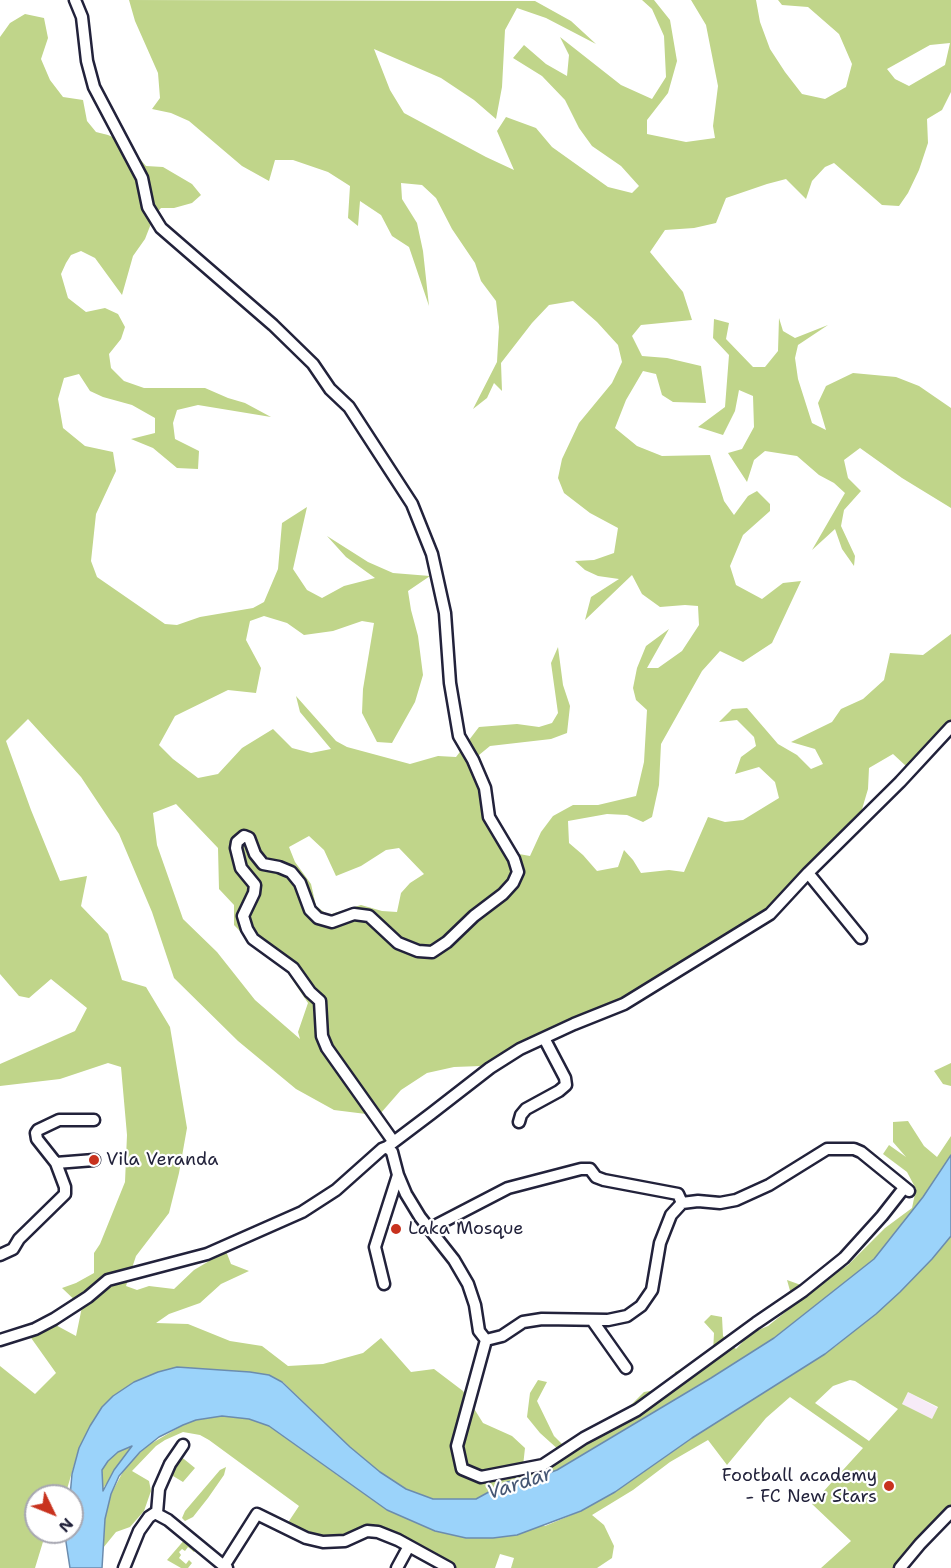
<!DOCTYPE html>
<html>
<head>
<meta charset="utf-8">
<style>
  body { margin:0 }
  #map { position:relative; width:951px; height:1568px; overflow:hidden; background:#fff; font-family:"Shantell Sans",sans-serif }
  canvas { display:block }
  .north { position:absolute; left:24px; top:1484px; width:60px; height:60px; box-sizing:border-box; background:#fff; border:2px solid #a7a7b1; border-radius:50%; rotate:133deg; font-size:16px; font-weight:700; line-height:24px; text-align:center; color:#22223b }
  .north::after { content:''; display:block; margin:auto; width:21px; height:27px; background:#c8321e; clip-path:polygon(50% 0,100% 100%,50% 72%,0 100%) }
</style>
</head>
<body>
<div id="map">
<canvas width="951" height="1568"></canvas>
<div class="north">N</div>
</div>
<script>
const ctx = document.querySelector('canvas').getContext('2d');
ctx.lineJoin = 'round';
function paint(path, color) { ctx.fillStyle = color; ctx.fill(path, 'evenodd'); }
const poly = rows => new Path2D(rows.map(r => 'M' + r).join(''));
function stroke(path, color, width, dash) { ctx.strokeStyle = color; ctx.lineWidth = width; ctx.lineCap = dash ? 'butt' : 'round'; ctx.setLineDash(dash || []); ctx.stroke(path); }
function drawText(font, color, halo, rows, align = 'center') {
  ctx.font = font + ' "Shantell Sans",sans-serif'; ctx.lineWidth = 4.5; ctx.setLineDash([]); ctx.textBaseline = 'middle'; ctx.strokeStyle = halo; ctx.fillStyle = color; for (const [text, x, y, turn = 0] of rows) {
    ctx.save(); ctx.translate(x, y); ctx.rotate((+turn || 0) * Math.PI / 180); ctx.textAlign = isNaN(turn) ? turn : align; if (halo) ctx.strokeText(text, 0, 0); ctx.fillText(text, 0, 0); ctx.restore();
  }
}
const built = poly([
  [908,1392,938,1408,932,1420,902,1404]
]);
const green = poly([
  [129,0,535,1,571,21,596,44,546,18,517,8,505,30,502,87,496,119,474,100,441,78,374,49,390,90,404,113,486,157,514,170,497,131,506,117,536,128,552,147,608,187,632,193,639,186,621,166,592,146,579,128,565,100,542,76,513,58,524,45,546,64,567,76,569,55,560,37,621,85,652,99,666,77,664,36,652,9,642,0,654,0,670,20,677,61,668,93,647,120,647,134,686,142,715,138,713,126,718,86,706,25,691,0,756,0,760,22,770,49,785,72,802,94,825,99,846,87,852,64,839,34,808,7,782,5,778,0,951,0,951,92,942,110,927,119,928,143,919,170,908,193,899,206,882,205,834,163,825,167,812,181,806,199,786,179,767,184,726,198,716,223,694,228,665,230,650,252,683,292,692,320,641,325,632,336,642,356,667,358,701,366,706,403,673,402,662,395,656,374,643,371,626,400,615,428,637,446,662,456,710,455,724,501,734,515,748,496,757,491,770,504,770,511,743,535,730,566,736,585,762,599,783,583,801,581,772,643,743,662,720,651,702,671,661,744,659,785,652,817,643,822,627,815,607,814,568,821,569,843,583,855,597,871,618,867,624,850,633,860,641,873,669,870,684,872,708,817,725,822,743,820,779,798,775,782,759,767,735,774,741,757,756,746,754,737,737,720,719,722,732,709,747,708,778,744,797,755,811,769,823,764,815,749,791,742,832,722,841,709,863,699,884,680,890,653,923,655,951,634,951,720,906,766,893,754,869,768,868,789,860,816,778,902,740,929,625,1000,577,1017,481,1066,454,1067,427,1073,401,1090,380,1114,374,1115,334,1110,296,1089,238,1041,174,978,152,912,119,834,81,777,28,719,6,741,31,810,60,881,87,876,81,906,108,934,122,980,146,987,170,1027,187,1128,179,1173,169,1213,136,1256,126,1286,137,1290,149,1286,174,1289,194,1270,226,1251,231,1264,249,1271,221,1284,200,1303,169,1314,156,1323,188,1324,230,1341,262,1346,288,1366,323,1364,363,1353,381,1338,411,1372,434,1369,463,1391,483,1423,512,1436,525,1448,523,1466,549,1460,560,1451,540,1433,527,1417,530,1393,538,1380,547,1382,537,1401,554,1436,562,1444,581,1444,619,1417,644,1392,673,1387,675,1372,702,1361,713,1353,714,1333,704,1322,711,1315,722,1317,723,1336,736,1349,751,1333,768,1326,794,1305,787,1280,801,1285,823,1281,848,1265,885,1228,912,1208,916,1189,907,1172,883,1154,889,1145,906,1157,893,1142,893,1122,908,1121,924,1146,937,1157,951,1136,951,1155,923,1197,874,1259,774,1338,711,1378,557,1470,541,1476,507,1482,476,1499,433,1499,406,1489,380,1472,350,1447,283,1382,250,1372,177,1367,158,1372,134,1382,113,1396,79,1448,65,1496,36,1496,36,1532,46,1532,35,1568,0,1568,0,1366,35,1394,56,1373,29,1335,52,1323,76,1336,82,1307,62,1288,76,1283,94,1273,94,1253,100,1244,125,1182,127,1135,121,1067,108,1063,60,1079,0,1086,0,1064,75,1031,87,1008,51,979,29,998,19,996,0,974,0,37,10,23,25,14,44,18,48,38,41,59,50,80,63,97,83,100,87,121,96,132,108,135,126,143,146,166,163,167,192,184,201,195,192,203,174,208,161,208,154,216,145,239,133,256,122,295,95,258,81,251,71,255,66,263,61,274,68,298,86,312,105,308,118,314,125,327,121,339,109,354,111,368,124,381,144,388,205,388,228,398,245,403,271,417,198,405,177,410,173,423,175,439,199,451,198,469,177,468,153,448,131,439,155,433,155,418,132,405,103,397,90,391,79,374,64,378,58,399,63,428,85,446,113,452,116,471,96,514,91,561,97,577,165,624,177,625,200,617,253,608,264,602,278,569,282,523,307,507,293,569,307,590,322,598,344,586,375,578,346,557,327,536,368,562,393,573,430,576,408,591,411,610,418,636,423,675,415,702,392,743,377,742,362,713,363,689,374,623,362,621,333,631,304,635,287,623,264,616,250,621,246,640,261,668,256,693,228,690,175,716,159,745,173,759,198,778,218,774,242,748,273,729,292,748,311,753,331,749,300,712,296,696,336,741,347,747,410,764,438,756,456,757,479,727,517,724,539,727,552,723,558,713,551,663,558,647,563,685,570,706,567,733,551,739,490,746,479,755,483,802,497,818,519,854,530,856,541,832,553,816,573,805,598,805,636,796,644,762,647,710,636,700,633,688,637,668,646,646,669,629,647,668,658,668,682,651,699,625,698,606,685,605,660,607,642,594,632,575,585,620,591,597,619,579,598,576,585,570,575,561,594,560,614,553,618,528,590,513,564,493,558,478,562,459,579,423,612,383,622,362,618,345,597,322,573,301,549,305,532,323,501,363,502,391,494,383,487,398,473,409,497,362,499,327,496,301,481,281,475,263,452,229,436,198,422,185,401,183,402,199,417,223,423,251,429,306,409,247,392,236,381,215,360,201,358,226,348,218,350,186,328,172,293,160,275,160,269,181,242,166,189,121,171,113,152,109,160,98,158,73,135,21],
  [950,43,945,65,909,86,895,79,887,69,930,45],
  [176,804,218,848,219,889,234,905,234,925,262,954,287,972,308,1003,298,1032,300,1039,255,1000,217,952,183,919,157,845,153,813],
  [309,836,324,850,336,876,361,866,386,850,399,848,424,874,410,883,401,893,397,912,382,911,361,905,328,915,316,906,311,884,295,862,289,847],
  [779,318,783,331,795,338,828,325,798,345,795,358,798,379,812,423,826,430,818,403,826,386,853,373,896,377,919,386,951,408,951,508,902,478,860,448,844,460,848,478,861,491,844,510,841,526,855,556,854,566,842,549,835,529,812,550,845,493,834,483,819,475,797,456,765,451,754,460,747,482,728,453,742,449,754,427,753,396,739,390,735,411,723,435,698,427,725,407,729,355,713,338,714,319,729,323,726,339,753,367,765,367,778,351],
  [951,1063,951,1086,943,1084,934,1071],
  [951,1236,951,1512,900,1568,821,1568,851,1541,812,1504,863,1448,790,1397,766,1418,727,1465,708,1440,670,1462,633,1490,592,1515,604,1525,614,1546,612,1558,597,1568,511,1568,514,1558,500,1554,495,1568,449,1568,378,1532,339,1542,285,1527,299,1506,209,1440,200,1435,183,1432,165,1440,156,1446,132,1471,149,1481,151,1491,144,1511,130,1527,116,1532,103,1548,105,1519,111,1494,126,1466,147,1446,183,1425,196,1420,222,1416,249,1419,269,1426,343,1479,545,1526,581,1511,615,1492,692,1438,836,1346,900,1292,932,1259],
  [850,1380,855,1381,898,1409,869,1441,815,1403,833,1386],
  [908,1392,938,1407,932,1419,902,1404],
  [132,1446,132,1448,104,1487,103,1492,102,1470,112,1455],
  [179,1455,195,1468,183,1482,168,1473],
  [226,1467,224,1475,208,1498,193,1517,185,1521,182,1518,185,1511,220,1470],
  [186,1538,197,1548,194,1552,188,1547,185,1551,182,1549,179,1552,181,1555,179,1558,186,1564,189,1560,192,1563,188,1568,181,1568,167,1560]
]);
const water = poly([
  [951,1155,951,1236,932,1259,900,1292,876,1314,825,1354,692,1438,615,1492,581,1511,517,1535,493,1538,466,1538,435,1531,387,1510,269,1426,249,1419,222,1416,196,1420,183,1425,159,1437,140,1452,119,1476,111,1494,105,1519,102,1568,70,1568,66,1542,66,1532,72,1532,72,1496,70,1496,72,1474,79,1448,90,1426,102,1407,113,1396,134,1382,158,1372,177,1367,250,1372,269,1375,282,1382,350,1447,380,1472,406,1489,433,1499,476,1499,507,1482,541,1476,557,1470,711,1378,774,1338,874,1259,923,1197,951,1155],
  [132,1446,114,1470,103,1491,102,1470,108,1461,118,1452,132,1446]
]);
const minor = poly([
  [75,0,82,17,87,61,94,87,142,178,148,207,161,228,273,325,313,364,330,389,349,407,412,504,432,554,445,613,450,683,459,736,473,760,485,788,489,817,514,859,518,872,513,883,503,894,474,916,447,942,432,952,418,951,398,943,369,916,354,914,332,922,318,918,310,910,300,883,291,872,279,867,263,864,255,854,249,838,244,836,237,842,236,848,241,868,255,885,254,893,243,916,247,929,253,939,293,968,310,992,320,1001,322,1036,327,1048,393,1141],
  [808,873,861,938],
  [519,1122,521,1115,526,1109,559,1091,566,1085,565,1078,544,1038],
  [387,1147,392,1152,398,1175,406,1194,420,1217,454,1260,468,1284,475,1305,479,1331,486,1340,502,1336,523,1322,542,1319,608,1320,627,1316,641,1306,652,1290,660,1243,671,1215,682,1203,698,1201,720,1203,736,1200,769,1185,827,1149,854,1149,861,1152,909,1191],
  [56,1163,94,1160],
  [429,1229,508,1188,581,1169,590,1169,596,1177,604,1180,678,1194,682,1203],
  [0,1255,13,1249,19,1239,65,1194,65,1187,56,1163,37,1139,36,1133,38,1130,59,1120,94,1120],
  [384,1284,375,1247,398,1175],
  [592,1320,626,1368],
  [0,1340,35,1329,54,1319,88,1297,108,1280,207,1254,302,1212,336,1190,382,1149,387,1147,432,1113,490,1068,520,1049,574,1024,624,1004,770,914,808,873,900,782,951,727],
  [486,1340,457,1446,462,1469,481,1477,543,1465,584,1438,637,1410,756,1323,803,1291,844,1258,882,1216,904,1188],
  [157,1513,159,1489,170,1464,183,1445],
  [124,1568,139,1531,149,1517,155,1513,168,1520,224,1566],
  [227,1568,224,1566,257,1514,306,1538,323,1542,345,1541,367,1531,378,1532,398,1540,449,1568],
  [397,1568,409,1546],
  [900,1568,920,1544,951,1512]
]);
const markers = [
  [94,1160,6,"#c8321e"],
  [396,1229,6,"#c8321e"],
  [889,1486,6,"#c8321e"]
];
const poiNames = [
  ["Vila Veranda",106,1160],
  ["Laka Mosque",408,1229],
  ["Football academy",877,1476,"right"],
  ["- FC New Stars",877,1497,"right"]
];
const waterNames = [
  ["Vardar",520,1484,-18]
];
paint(built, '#f7ebf7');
paint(green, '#c0d58a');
paint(water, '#9bd3fa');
stroke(water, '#6b8cae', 1.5);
stroke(minor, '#22223b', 15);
stroke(minor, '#fff', 10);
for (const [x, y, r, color] of markers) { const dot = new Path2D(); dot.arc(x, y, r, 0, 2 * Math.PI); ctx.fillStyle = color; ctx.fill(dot); stroke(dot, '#fff', 2); }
drawText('18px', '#22223b', '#fff', poiNames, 'left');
drawText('italic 20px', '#465774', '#fff', waterNames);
</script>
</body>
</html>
